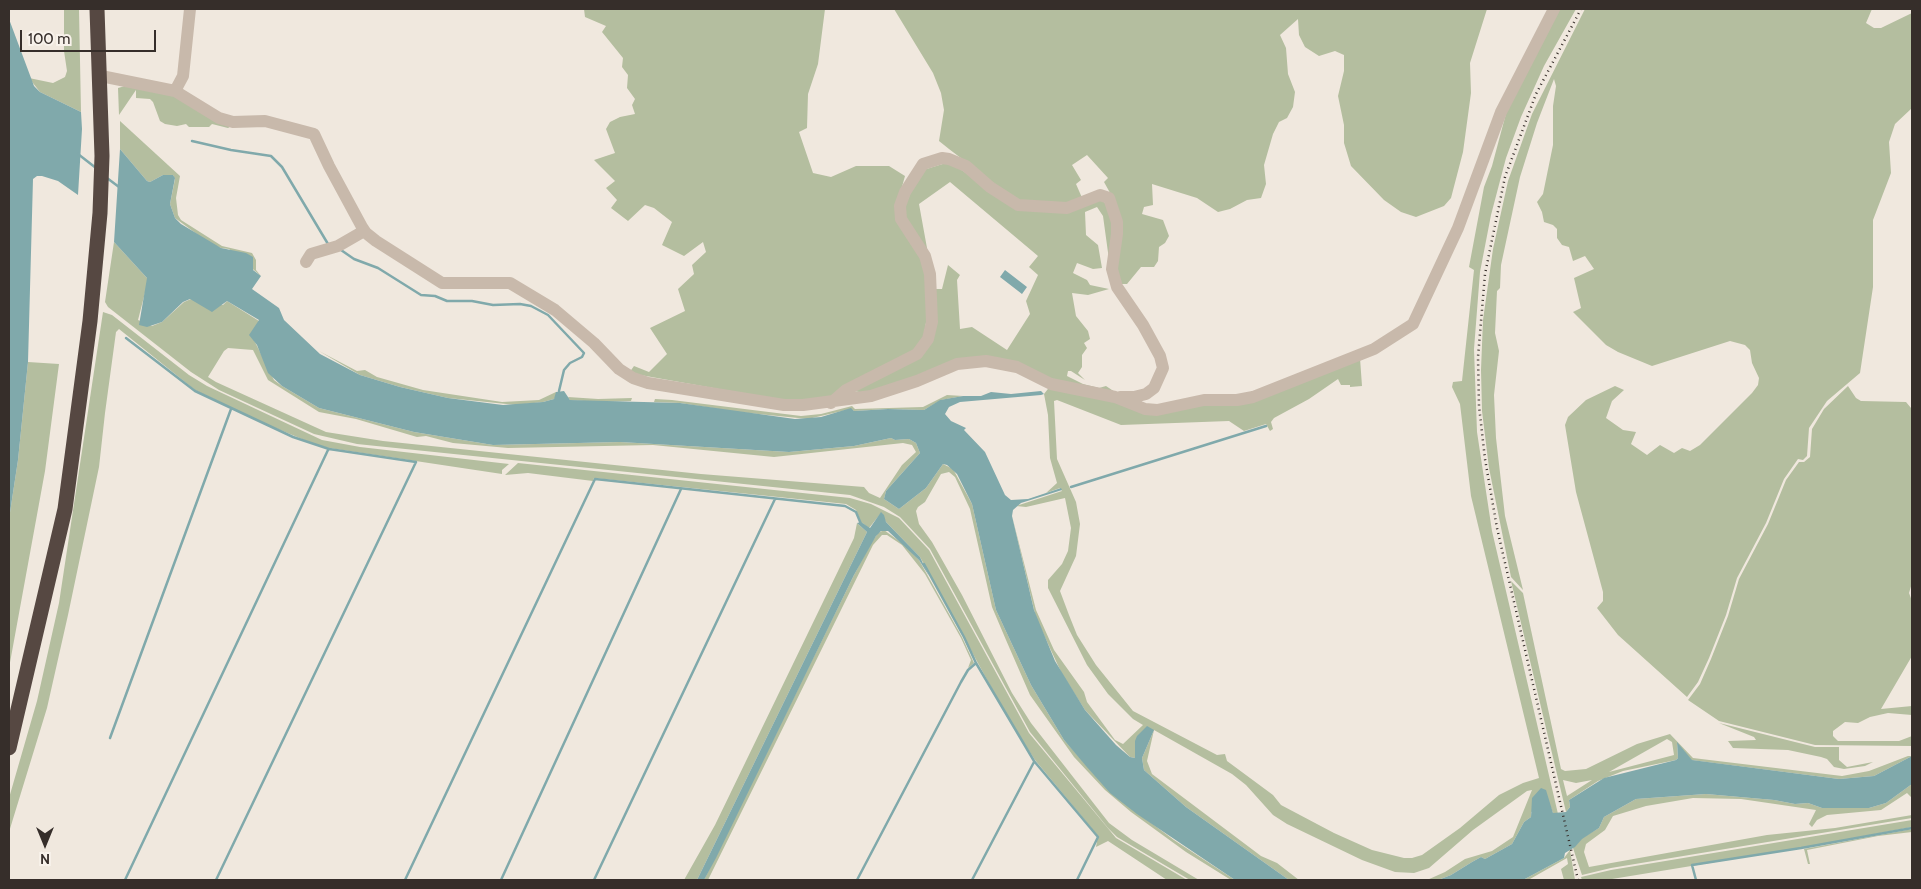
<!DOCTYPE html>
<html>
<head>
<meta charset="utf-8">
<style>
  body { margin:0 }
  #map { position:relative; width:1921px; height:889px; overflow:hidden; background:#f0e8de; font-family:Cabin,sans-serif }
  canvas { display:block }
  .frame { position:absolute; inset:0; border:10px solid #362e2a; pointer-events:none }
  .north { position:absolute; left:20px; top:819px; width:50px; height:50px; -webkit-text-stroke:4px #f8f2eb; paint-order:stroke; rotate:180deg; font-size:14px; font-weight:700; line-height:20px; text-align:center; color:#362e2a }
  .north::after { content:''; display:block; margin:auto; width:18px; height:22px; background:#362e2a; clip-path:polygon(50% 0,100% 100%,50% 72%,0 100%) }
  .scale { position:absolute; left:20px; top:30px; width:136px; height:22px; box-sizing:border-box; border:2px solid #362e2a; border-top:0; padding-left:6px; font-size:15px; line-height:18px; white-space:nowrap; color:#362e2a; -webkit-text-stroke:4px #f8f2eb; paint-order:stroke }
</style>
</head>
<body>
<div id="map">
<canvas width="1921" height="889"></canvas>
<div class="frame"></div>
<div class="north">N</div>
<div class="scale">100 m</div>
</div>
<script>
const ctx = document.querySelector('canvas').getContext('2d');
ctx.lineJoin = 'round';
function paint(path, color) { ctx.fillStyle = color; ctx.fill(path, 'evenodd'); }
const poly = rows => new Path2D(rows.map(r => 'M' + r).join(''));
function stroke(path, color, width, dash) { ctx.strokeStyle = color; ctx.lineWidth = width; ctx.lineCap = dash ? 'butt' : 'round'; ctx.setLineDash(dash || []); ctx.stroke(path); }
const green = poly([
  [64,9,79,9,81,112,40,92,29,78,53,83,65,77,67,71,64,51],
  [584,9,825,9,818,64,808,94,807,128,799,132,813,173,831,177,856,166,889,166,905,176,898,201,926,268,928,312,922,345,836,395,803,404,629,373,634,366,649,372,667,354,650,328,685,311,678,289,694,274,692,265,706,252,703,242,684,256,662,245,672,222,654,208,645,205,628,221,611,208,617,200,606,188,615,181,594,160,615,153,606,129,610,122,620,117,635,114,632,105,635,99,627,88,628,75,622,67,623,58,602,32,606,26,585,17],
  [894,9,1487,9,1470,63,1471,93,1463,152,1451,198,1444,206,1416,217,1401,212,1384,200,1351,166,1344,143,1344,125,1338,96,1344,71,1344,55,1335,51,1319,56,1305,47,1299,35,1298,19,1280,35,1286,48,1288,74,1295,92,1293,107,1287,118,1279,122,1273,134,1264,165,1266,184,1261,198,1247,200,1230,209,1218,212,1197,198,1152,184,1153,205,1144,207,1142,214,1163,220,1169,236,1165,243,1159,247,1158,261,1154,267,1141,267,1127,284,1120,284,1116,275,1114,200,1104,182,1108,178,1087,155,1072,165,1081,180,1076,184,1083,200,1076,204,1017,201,949,149,939,141,944,110,941,93,933,73],
  [1556,9,1576,9,1544,66,1521,117,1506,158,1491,215,1480,272,1474,349,1477,432,1492,531,1558,814,1553,813,1551,808,1531,812,1531,817,1524,822,1512,844,1485,859,1481,857,1472,862,1451,875,1438,880,1427,880,1445,872,1465,859,1492,851,1513,837,1532,790,1527,791,1473,830,1429,868,1414,873,1395,872,1362,860,1287,824,1273,815,1246,785,1232,774,1154,730,1147,761,1152,774,1261,856,1277,863,1299,880,1289,880,1186,807,1144,770,1142,758,1154,730,1135,758,1130,757,1085,710,1062,674,1036,618,1012,516,1036,610,1054,650,1084,692,1087,702,1115,740,1123,744,1143,725,1133,719,1108,694,1087,665,1048,588,1048,580,1062,564,1068,551,1071,528,1065,498,1026,507,1016,506,1062,491,1060,488,1046,493,1057,483,1050,458,1048,415,1044,394,1051,385,1106,398,1146,413,1188,404,1230,403,1360,358,1362,386,1350,387,1350,385,1341,385,1338,379,1309,399,1274,418,1271,422,1273,429,1270,431,1266,424,1244,431,1229,421,1121,425,1057,400,1054,401,1057,459,1076,502,1080,524,1076,556,1060,591,1069,615,1077,635,1096,665,1133,711,1217,755,1225,754,1227,761,1273,795,1281,805,1334,833,1372,850,1404,858,1412,858,1422,855,1460,828,1499,795,1523,783,1539,778,1471,496,1460,404,1452,387,1453,382,1462,381,1474,270,1469,267,1484,187,1492,166,1508,106],
  [1585,9,1872,9,1866,23,1874,28,1881,28,1912,13,1912,108,1895,124,1889,142,1891,173,1873,220,1873,287,1860,373,1827,401,1809,428,1807,456,1803,460,1798,459,1784,479,1766,523,1737,578,1726,615,1709,658,1698,682,1687,697,1618,635,1597,608,1603,601,1603,592,1576,492,1565,425,1568,417,1586,400,1615,386,1624,390,1612,401,1606,418,1623,430,1636,432,1631,444,1647,455,1660,445,1674,453,1682,448,1690,451,1700,445,1752,393,1758,385,1759,378,1752,363,1750,350,1745,345,1730,341,1652,366,1618,352,1606,345,1573,312,1581,308,1574,278,1594,269,1585,256,1573,261,1569,247,1562,245,1557,238,1557,229,1553,225,1544,222,1542,212,1537,202,1543,194,1553,145,1553,106,1556,86,1554,79,1537,123,1520,177,1501,265,1500,288,1497,291,1495,333,1499,351,1494,395,1496,438,1505,516,1523,590,1511,577,1489,468,1482,411,1481,370,1483,320,1493,249,1508,181,1532,114],
  [125,86,173,95,233,125,228,128,212,124,209,127,189,127,186,124,177,126,165,124,160,121,153,102,150,99,136,98,136,90,119,115,118,88],
  [120,121,180,176,176,198,178,215,181,220,222,246,252,253,256,260,256,270,261,276,229,249,221,248,209,243,175,218,170,204,175,179,173,175,163,175,150,182,147,181,120,149],
  [949,162,1016,205,1103,200,1114,218,1110,267,1103,216,1097,207,1085,212,1086,235,1098,245,1102,268,1093,269,1077,263,1073,273,1087,280,1090,285,1109,289,1088,295,1072,293,1076,316,1088,331,1090,339,1084,343,1087,348,1082,355,1082,367,1078,373,1085,380,1071,371,1068,371,1067,376,1083,384,1099,388,1106,386,1115,392,1110,395,986,360,870,394,848,390,924,348,933,289,942,289,948,265,960,275,957,280,960,329,972,327,1007,350,1030,314,1026,301,1038,275,1029,267,1038,256,950,182,919,204,931,270,902,213,920,171],
  [114,242,147,278,147,285,138,320,152,326,162,322,184,302,191,299,223,305,227,301,259,321,254,340,274,380,282,386,319,408,414,432,493,445,620,442,789,452,854,446,891,438,895,440,909,439,916,443,920,453,886,491,884,499,899,509,926,488,943,464,953,469,972,504,996,610,1031,685,1064,740,1111,793,1174,840,1235,880,1231,880,1186,852,1131,812,1105,790,1074,757,1030,695,1006,640,992,607,970,509,955,477,949,472,941,474,925,502,918,507,916,511,919,524,932,542,962,595,1012,693,1031,723,1109,823,1132,840,1199,880,1190,880,1117,837,1108,828,1030,732,930,549,900,517,884,507,850,495,357,444,314,434,219,390,191,372,108,307,105,302],
  [228,348,253,350,268,380,319,412,356,419,417,437,426,436,453,443,508,448,653,445,774,457,903,443,912,445,916,452,902,465,880,498,869,493,864,487,701,474,383,441,326,432,216,382,208,377,224,351],
  [103,312,112,315,189,375,207,386,322,440,360,447,509,464,502,470,502,474,329,448,314,444,266,424,195,390,119,329,116,332,105,413,99,467,68,615,47,708,9,832,9,798,37,701,59,603],
  [319,351,357,371,365,370,377,377,423,390,502,402,539,400,556,392,557,395,554,399,543,402,516,405,448,398,400,387,360,375],
  [28,362,59,364,45,471,9,668,9,519,18,460],
  [1848,386,1856,398,1861,401,1906,402,1911,408,1912,583,1909,593,1912,601,1912,656,1881,709,1912,706,1912,715,1888,713,1870,717,1858,723,1845,722,1833,731,1833,736,1838,741,1899,741,1912,736,1912,746,1815,745,1719,721,1688,700,1700,684,1711,659,1728,616,1739,579,1768,524,1786,480,1799,462,1804,462,1810,457,1812,429,1824,409],
  [947,395,963,396,941,400,924,410,888,409,854,411,851,409,808,419,738,412,680,403,654,402,655,399,672,400,801,416,821,414,852,406,855,409,923,407],
  [568,397,598,399,632,398,631,401,598,402,570,400],
  [518,463,850,498,871,504,899,518,929,550,1029,733,1116,838,1187,880,1167,880,1108,841,1096,847,1098,836,1035,760,1008,718,920,557,886,522,881,513,869,528,861,522,856,510,846,504,594,478,593,481,528,473,505,475],
  [857,523,867,532,697,880,684,880,715,825,854,538],
  [884,530,906,546,919,560,962,637,974,663,968,668,971,660,961,638,925,574,902,545,887,535,882,535,873,545,708,880,704,880,854,575,871,543,878,533],
  [1511,581,1523,593,1561,769,1565,771,1586,769,1637,744,1670,734,1693,758,1842,776,1869,771,1908,756,1912,756,1874,776,1839,779,1691,760,1677,743,1678,758,1676,760,1623,771,1598,781,1569,800,1570,807,1566,812],
  [1667,739,1672,742,1674,755,1609,772],
  [1563,780,1576,783,1592,780,1567,796],
  [1719,723,1815,747,1839,747,1839,760,1847,767,1873,762,1865,766,1844,769,1834,767,1827,759,1821,757,1788,750,1733,748,1728,741,1756,740,1754,737],
  [1912,784,1912,798,1907,793,1881,810,1827,815,1817,820,1812,827,1809,824,1816,810,1741,799,1693,798,1646,806,1613,816,1605,830,1586,844,1584,852,1589,867,1767,835,1835,828,1912,815,1912,818,1611,868,1582,875,1573,848,1582,838,1599,828,1604,817,1636,799,1706,794,1774,800,1795,804,1808,803,1822,808,1869,808,1886,803],
  [1912,820,1912,827,1801,848,1606,880,1582,880,1581,877,1611,870],
  [1912,829,1912,832,1878,836,1807,850,1810,864,1808,864,1804,849],
  [1570,850,1575,880,1564,880,1561,869,1568,864,1567,858,1530,879,1523,880,1564,858]
]);
const water = poly([
  [9,19,34,86,40,92,81,112,82,129,78,195,58,181,42,176,37,176,33,179,28,362,18,460,9,519],
  [120,149,147,181,150,182,163,175,173,175,175,178,170,204,175,218,181,224,221,248,246,253,253,257,253,270,261,276,252,289,279,308,284,320,320,354,360,375,400,387,448,398,503,405,543,402,554,399,556,392,564,391,570,400,680,403,795,419,821,417,851,408,854,411,888,409,924,410,940,400,963,396,981,396,991,392,1011,394,1041,391,1044,394,1041,395,960,402,949,407,945,414,951,421,966,428,964,430,985,452,1005,495,1011,500,1028,499,1061,488,1062,490,1021,503,1013,510,1012,516,1034,610,1055,661,1085,710,1116,745,1130,757,1135,758,1135,741,1137,736,1147,726,1154,730,1142,758,1144,770,1186,807,1289,880,1235,880,1137,814,1110,793,1086,766,1064,740,1031,685,996,610,972,504,957,474,947,465,943,464,926,488,899,509,884,499,886,491,920,453,916,443,909,439,895,440,891,438,854,446,789,452,620,442,493,445,414,432,319,408,282,386,268,373,257,345,249,335,259,320,227,301,212,312,190,299,183,302,162,322,147,327,139,325,147,278,114,242],
  [1005,270,1027,287,1022,294,1000,277],
  [881,512,884,515,886,522,920,557,929,576,919,560,888,531,881,531,876,536,854,575,716,858,704,880,697,880,867,532,857,523,861,522,870,528],
  [1677,742,1692,760,1839,779,1874,776,1912,756,1912,784,1886,803,1869,808,1822,808,1808,803,1795,804,1774,800,1706,794,1636,799,1604,817,1599,828,1582,839,1575,847,1565,853,1564,858,1523,880,1438,880,1451,875,1472,862,1481,857,1485,859,1512,844,1524,822,1531,817,1532,798,1541,788,1546,790,1553,813,1566,812,1570,807,1569,800,1604,778,1676,760,1678,758]
]);
const stream = poly([
  [192,141,231,150,271,156,282,167,328,244],
  [78,154,96,168],
  [107,178,119,187],
  [341,250,354,259,378,268,421,295,435,296,447,301,472,301,493,305,520,304,531,306,548,315,584,353,582,357,570,363,564,370,559,391],
  [126,338,195,391,293,437,329,449,416,462,216,880],
  [1071,487,1266,426],
  [924,564,964,637,976,663,1034,761,1098,837,1077,880],
  [110,738,231,409],
  [125,880,328,450],
  [405,880,595,479,845,506,856,512,861,524],
  [501,880,681,489],
  [594,880,775,499],
  [857,880,961,682,968,670,976,663],
  [972,880,1034,762],
  [1696,880,1692,865,1801,848,1912,828]
]);
const minor = poly([
  [101,76,175,91,219,118,233,122,265,121,314,134,329,166,362,227,366,233,376,241,442,283,510,283,555,310,594,343,619,369,633,378,648,383,784,405,803,405,871,396,917,381,957,364,986,361,1017,367,1051,384,1115,397,1145,409,1157,410,1204,400,1237,400,1253,397,1374,349,1413,324,1458,228,1501,112,1554,9],
  [175,91,183,76,190,9],
  [306,262,311,254,338,246,364,231],
  [831,403,846,390,917,354,928,339,932,322,930,274,925,256,901,219,900,206,905,192,923,164,942,158,949,159,966,166,990,187,1018,205,1067,208,1100,195,1109,198,1117,222,1117,234,1112,269,1117,287,1143,325,1160,356,1163,368,1154,388,1146,394,1134,397,1120,397]
]);
const highway = poly([
  [9,748,65,509,90,321,100,213,102,156,97,9]
]);
const rail = poly([
  [1578,880,1497,528,1485,459,1479,406,1478,357,1485,274,1505,177,1536,94,1581,9]
]);
paint(green, '#b4be9f');
paint(water, '#80a9ab');
stroke(stream, '#80a9ab', 2.5);
stroke(minor, '#c8b9ab', 12);
stroke(highway, '#564842', 15);
stroke(rail, '#362e2a', 2.5, [1, 4]);
</script>
</body>
</html>
